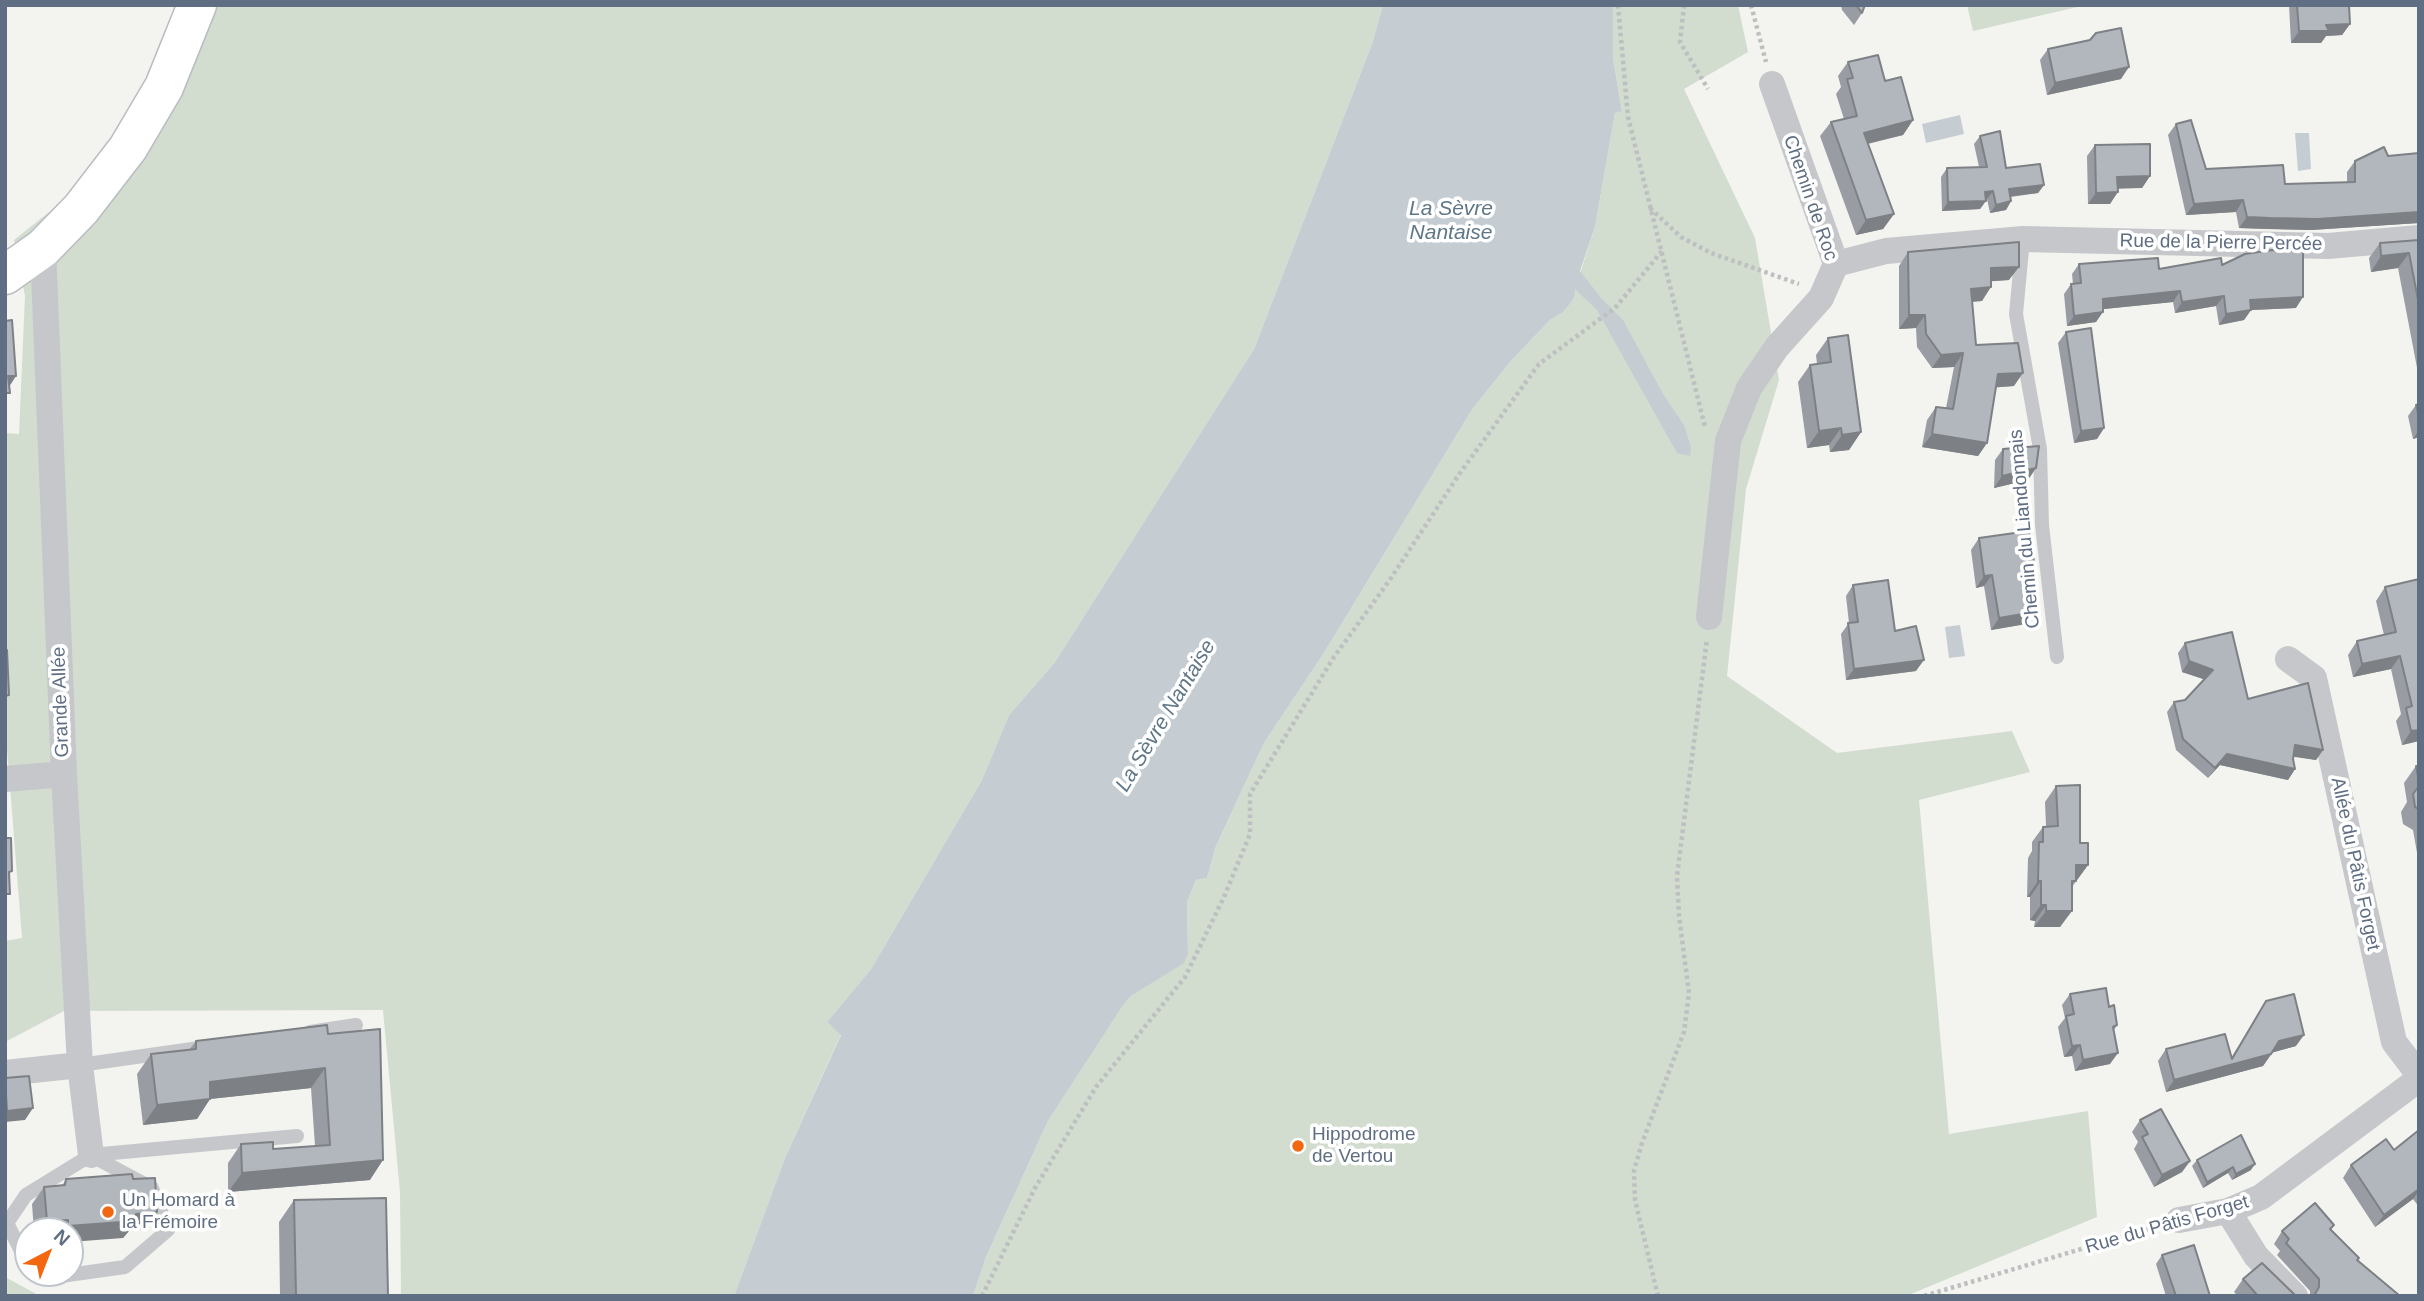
<!DOCTYPE html>
<html>
<head>
<meta charset="utf-8">
<style>
  body { margin:0 }
  #map { position:relative; width:2424px; height:1301px; overflow:hidden; background:#f3f4ef; font-family:Helvetica,sans-serif }
  canvas { display:block }
  .frame { position:absolute; inset:0; border:7px solid #606e83; pointer-events:none }
  .north { position:absolute; left:14px; top:1217px; width:70px; height:70px; box-sizing:border-box; background:#fff; border:2px solid #bfc5cd; border-radius:50%; rotate:42deg; font-size:19px; font-weight:700; line-height:28px; text-align:center; color:#606e83 }
  .north::after { content:''; display:block; margin:auto; width:24px; height:32px; background:#f36710; clip-path:polygon(50% 0,100% 100%,50% 72%,0 100%) }
</style>
</head>
<body>
<div id="map">
<canvas width="2424" height="1301"></canvas>
<div class="frame"></div>
<div class="north">N</div>
</div>
<script>
const ctx = document.querySelector('canvas').getContext('2d');
ctx.lineJoin = 'round';
function paint(path, color) { ctx.fillStyle = color; ctx.fill(path, 'evenodd'); }
const poly = rows => new Path2D(rows.map(r => 'M' + r).join(''));
function stroke(path, color, width, dash) { ctx.strokeStyle = color; ctx.lineWidth = width; ctx.lineCap = dash ? 'butt' : 'round'; ctx.setLineDash(dash || []); ctx.stroke(path); }
function drawText(font, color, halo, rows, align = 'center') {
  ctx.font = font + ' Helvetica,sans-serif'; ctx.lineWidth = 7; ctx.setLineDash([]); ctx.textBaseline = 'middle'; ctx.strokeStyle = halo; ctx.fillStyle = color; for (const [text, x, y, turn = 0] of rows) {
    ctx.save(); ctx.translate(x, y); ctx.rotate((+turn || 0) * Math.PI / 180); ctx.textAlign = isNaN(turn) ? turn : align; if (halo) ctx.strokeText(text, 0, 0); ctx.fillText(text, 0, 0); ctx.restore();
  }
}
const green = poly([
  [178,5,1383,5,1372,44,1254,349,1055,662,1009,715,982,780,871,969,827,1022,841,1034,785,1158,734,1296,401,1296,400,1192,383,1010,64,1011,5,1042,5,941,22,938,5,723,5,433,19,434,25,296,14,240,83,185,157,65],
  [1613,5,1738,5,1748,52,1684,89,1755,238,1779,380,1746,489,1727,676,1837,753,2012,731,2030,772,1919,800,1949,1134,2088,1111,2097,1217,1906,1296,973,1296,986,1257,1048,1121,1124,1004,1131,996,1184,962,1188,954,1187,902,1196,880,1207,878,1216,846,1264,743,1322,656,1473,408,1511,361,1550,320,1563,312,1575,289,1595,227,1615,113,1622,110,1613,58],
  [1967,5,2086,5,1973,31],
  [5,1277,40,1296,5,1296]
]);
const water = poly([
  [1383,5,1613,5,1613,58,1622,111,1615,113,1595,227,1580,271,1601,298,1623,320,1663,394,1684,425,1691,447,1690,456,1677,453,1597,310,1575,289,1574,298,1563,312,1550,320,1511,361,1473,408,1322,656,1264,743,1216,846,1207,878,1196,880,1187,902,1188,954,1184,963,1131,996,1124,1004,1048,1121,986,1257,973,1296,734,1296,785,1158,841,1035,827,1022,871,969,982,780,1009,715,1055,662,1254,349,1372,44],
  [1960,115,1964,134,1926,143,1922,124],
  [2295,133,2309,133,2311,169,2298,171],
  [1960,625,1965,656,1949,658,1945,627]
]);
const path = poly([
  [1618,5,1628,117,1705,427],
  [1684,5,1680,42,1708,89],
  [1751,5,1766,62],
  [1650,208,1681,237,1711,253,1799,284],
  [982,1296,1035,1188,1096,1087,1185,977,1224,897,1250,834,1250,794,1334,657,1389,581,1460,473,1539,364,1615,308,1662,251],
  [1658,1296,1635,1200,1634,1170,1642,1143,1684,1032,1689,993,1679,916,1677,876,1707,639],
  [1924,1296,2155,1227]
]);
const lane = poly([
  [2023,239,2016,314,2040,449,2042,525,2057,657],
  [310,1032,356,1025],
  [80,1065,206,1047],
  [28,1260,25,1259,7,1223,26,1195,91,1155,297,1136],
  [54,1273,61,1276,125,1267,168,1230,152,1188,92,1156]
]);
const street = poly([
  [43,248,64,774,80,1065,91,1155],
  [1836,264,1886,251,2023,239,2328,246,2419,238],
  [1709,617,1728,441,1749,388,1777,347,1821,298,1836,264,1772,84],
  [2288,659,2314,678,2394,1042,2419,1075],
  [5,779,64,774],
  [5,1073,80,1065],
  [2228,1211,2256,1256,2295,1296],
  [2179,1220,2228,1211,2261,1197,2419,1079]
]);
const secondary = poly([
  [5,275,43,248,81,209,128,148,164,87,197,5]
]);
const wall = poly([
  [1841,5,1865,5,1862,13,1854,25,1842,10],
  [2289,5,2349,5,2350,24,2342,35,2326,36,2321,43,2291,43],
  [2048,49,2121,79,2047,95,2040,60],
  [1848,62,1885,81,1913,120,1903,135,1868,144,1894,214,1883,229,1856,235,1820,136,1831,122,1844,119,1836,94,1841,87,1838,76],
  [2176,124,2206,169,2285,184,2347,182,2347,172,2355,161,2388,156,2419,153,2419,223,2311,230,2262,229,2239,228,2236,212,2186,215,2168,135],
  [1980,136,2006,168,2044,185,2038,193,2011,197,2011,201,2006,210,1990,213,1987,199,1980,209,1942,211,1941,177,1947,168,1979,167,1974,144],
  [2095,145,2150,176,2142,188,2118,188,2110,204,2088,204,2087,156],
  [2419,240,2419,373,2418,373,2398,268,2371,272,2369,258,2380,243],
  [1908,252,2009,280,1991,281,1982,301,1972,302,1976,345,2014,386,1996,387,1987,443,1978,456,1922,447,1927,420,1936,407,1946,408,1954,367,1932,368,1917,347,1916,328,1899,329,1899,266],
  [2079,264,2159,269,2222,265,2296,308,2251,310,2244,320,2219,325,2216,306,2175,313,2173,302,2103,309,2096,322,2067,326,2064,294,2071,284,2073,284,2072,274],
  [2066,332,2104,428,2097,439,2074,443,2058,343],
  [1828,338,1861,432,1849,450,1830,452,1829,445,1807,448,1798,382,1810,365,1817,364,1816,355],
  [2419,404,2419,437,2413,439,2408,416,2416,405],
  [2003,449,2028,480,1994,488,1995,460],
  [1979,538,2035,568,2029,577,2026,624,1991,630,1984,586,1976,588,1971,550],
  [2419,579,2419,741,2402,745,2396,721,2401,714,2391,669,2353,677,2348,655,2357,641,2384,635,2376,601,2385,587],
  [1853,585,1895,631,1916,671,1846,680,1841,634,1849,623,1846,596],
  [2185,643,2248,699,2323,750,2316,760,2293,756,2295,769,2288,780,2220,765,2208,778,2176,750,2167,712,2174,702,2185,700,2204,679,2182,672,2178,653],
  [2416,766,2419,766,2419,864,2413,830,2403,824,2401,812,2407,802,2404,783],
  [2056,786,2088,865,2072,887,2060,927,2034,927,2035,921,2030,920,2030,897,2027,897,2028,858,2032,851,2032,842,2043,827,2046,826,2045,802],
  [2070,994,2109,1007,2117,1025,2114,1030,2110,1064,2075,1071,2072,1056,2064,1057,2058,1027,2065,1018,2062,1005],
  [2266,1001,2296,1046,2273,1052,2263,1066,2166,1092,2158,1061,2166,1049,2231,1058],
  [328,1034,370,1180,228,1192,228,1163,241,1144,273,1149,315,1146,311,1088,210,1099,197,1119,143,1125,137,1074,151,1054,189,1050,196,1041],
  [2140,1120,2190,1161,2182,1172,2154,1187,2134,1149,2138,1142,2132,1132],
  [2419,1130,2419,1207,2413,1199,2375,1227,2343,1178,2351,1165,2394,1150],
  [2197,1160,2251,1170,2232,1180,2228,1173,2203,1188,2192,1166],
  [66,1179,133,1179,157,1212,145,1229,129,1231,123,1238,70,1231,34,1231,32,1204,44,1187,62,1186],
  [294,1200,388,1296,280,1296,279,1222],
  [2334,1225,2331,1230,2358,1261,2400,1296,2310,1296,2310,1291,2277,1255,2280,1251,2274,1244,2282,1231],
  [2162,1255,2210,1296,2166,1296,2156,1264],
  [2243,1279,2296,1296,2238,1296,2234,1292]
]);
const shadedWall = poly([
  [2350,24,2342,35,2326,36,2321,43,2291,43,2299,31,2326,25],
  [2129,67,2121,79,2047,95,2055,83],
  [1913,120,1903,135,1853,147,1864,133],
  [2150,176,2142,188,2109,189,2117,177],
  [2044,185,2038,193,2004,197,2009,189],
  [1993,191,1987,199,1980,200,1985,192],
  [2118,192,2110,204,2088,204,2096,193],
  [2243,200,2236,212,2186,215,2194,204],
  [1986,201,1980,209,1942,211,1948,202],
  [2011,201,2006,210,1990,213,1996,205],
  [2419,212,2419,223,2311,230,2239,228,2247,217],
  [1894,214,1883,229,1856,235,1866,220],
  [2409,253,2398,268,2371,272,2381,256],
  [2019,267,2009,280,1981,282,1991,268],
  [1991,287,1982,301,1961,302,1971,289],
  [2180,291,2173,302,2095,310,2103,299],
  [2224,296,2216,306,2175,313,2182,302],
  [2303,297,2296,308,2251,310,2244,320,2219,325,2226,314,2250,300],
  [2103,312,2096,322,2067,326,2074,316],
  [1909,315,1925,315,1916,328,1899,329],
  [1963,353,1954,367,1932,368,1941,355],
  [2023,373,2014,386,1988,388,1998,374],
  [8,376,16,376,9,387],
  [1841,428,1829,445,1807,448,1819,431],
  [2104,428,2097,439,2074,443,2081,431],
  [2419,430,2419,437,2413,439],
  [1861,432,1849,450,1830,452,1842,435],
  [1932,434,1987,443,1978,456,1922,447],
  [2036,468,2028,480,1994,488,2002,476],
  [2035,568,2027,580,2028,569],
  [1992,575,1984,586,1976,588,1984,576],
  [2035,612,2026,624,1991,630,1999,618],
  [2400,656,2391,669,2353,677,2362,664],
  [1924,660,1916,671,1846,680,1854,669],
  [2189,661,2213,670,2206,680,2182,672],
  [2419,730,2419,741,2402,745,2411,731],
  [2295,745,2323,750,2316,760,2288,756],
  [2227,754,2295,769,2288,780,2220,765,2208,778],
  [2076,865,2088,865,2077,880,2065,880],
  [2038,881,2041,881,2030,897,2027,897],
  [2041,905,2046,905,2035,921,2030,920],
  [2046,911,2072,911,2060,927,2034,927],
  [2304,1035,2296,1046,2271,1053,2279,1041],
  [2080,1045,2072,1056,2064,1057,2072,1046],
  [2118,1053,2110,1064,2075,1071,2083,1060],
  [2271,1054,2263,1066,2166,1092,2174,1080],
  [325,1068,311,1088,210,1099,197,1119,143,1125,157,1105,210,1082],
  [33,1108,25,1120,5,1122,5,1113,7,1111],
  [383,1160,370,1180,228,1192,242,1173],
  [2190,1161,2182,1172,2154,1187,2162,1175],
  [2255,1164,2251,1170,2232,1180,2236,1174],
  [2233,1167,2228,1173,2203,1188,2207,1182],
  [2419,1189,2419,1191,2413,1199,2375,1227,2384,1215],
  [157,1212,145,1229,129,1231,123,1238,70,1242,70,1231,65,1231,68,1226,136,1214],
  [68,1220,61,1231,40,1231,47,1221]
]);
const building = poly([
  [1856,5,1865,5,1862,13,1856,5],
  [2297,5,2349,5,2350,24,2326,25,2329,31,2299,31,2297,5],
  [2121,28,2129,67,2055,83,2048,49,2090,40,2096,33,2121,28],
  [1878,55,1885,81,1901,77,1913,120,1864,133,1894,214,1866,220,1831,122,1857,116,1847,79,1853,78,1848,62,1878,55],
  [2191,120,2206,169,2283,165,2285,184,2355,182,2355,161,2384,147,2388,156,2419,153,2419,212,2318,219,2270,218,2247,217,2243,200,2194,204,2176,124,2191,120],
  [2000,131,2006,168,2040,164,2044,185,2009,189,2011,201,1996,205,1993,191,1985,192,1986,201,1948,202,1947,168,1987,167,1980,136,2000,131],
  [2150,144,2150,176,2117,177,2118,192,2096,193,2095,145,2150,144],
  [2419,240,2419,305,2409,253,2381,256,2380,243,2419,240],
  [2019,242,2019,267,1991,268,1991,287,1971,289,1976,345,2018,343,2023,373,1998,374,1987,443,1932,434,1936,407,1953,409,1963,353,1941,355,1926,334,1925,315,1909,315,1908,252,2019,242],
  [2272,250,2303,251,2303,297,2250,300,2251,310,2226,314,2224,296,2182,302,2180,291,2103,299,2103,312,2074,316,2071,284,2081,283,2079,264,2158,258,2159,269,2221,258,2222,265,2245,254,2272,250],
  [12,320,16,376,8,376,10,393,5,393,5,321,12,320],
  [2091,328,2104,428,2081,431,2066,332,2091,328],
  [1848,335,1861,432,1842,435,1841,428,1819,431,1810,365,1831,362,1828,338,1848,335],
  [2419,404,2419,417,2416,405,2419,404],
  [2039,446,2036,468,2002,476,2003,449,2039,446],
  [2029,531,2035,568,2028,569,2035,612,1999,618,1992,575,1984,576,1979,538,2029,531],
  [2419,579,2419,730,2411,731,2406,708,2412,706,2400,656,2362,664,2357,641,2396,632,2385,587,2419,579],
  [1888,580,1895,631,1916,626,1924,660,1854,669,1848,623,1858,622,1853,585,1888,580],
  [2232,632,2248,699,2308,683,2323,750,2295,745,2293,759,2295,769,2227,754,2215,768,2183,739,2174,702,2185,700,2213,670,2189,661,2185,643,2232,632],
  [5,650,7,650,9,695,5,696,5,650],
  [2416,766,2419,766,2419,782,2416,766],
  [2080,785,2080,843,2088,843,2088,865,2076,865,2076,881,2072,881,2072,911,2046,911,2046,905,2041,905,2041,881,2038,881,2039,842,2043,842,2043,827,2058,826,2056,786,2080,785],
  [2419,786,2419,809,2415,807,2413,794,2419,786],
  [5,838,11,838,12,871,9,872,10,894,5,894,5,838],
  [2106,988,2109,1007,2114,1005,2117,1025,2113,1027,2118,1053,2083,1060,2080,1045,2072,1046,2066,1016,2074,1014,2070,994,2106,988],
  [2294,994,2304,1035,2279,1041,2271,1054,2174,1080,2166,1049,2225,1034,2232,1059,2266,1001,2294,994],
  [327,1025,328,1034,380,1029,383,1160,242,1173,241,1144,273,1142,273,1149,330,1145,325,1068,210,1082,210,1099,157,1105,151,1054,196,1049,196,1041,327,1025],
  [29,1076,33,1108,7,1111,5,1078,29,1076],
  [2161,1109,2190,1161,2162,1175,2142,1137,2148,1134,2140,1120,2161,1109],
  [2419,1130,2419,1189,2384,1215,2351,1165,2386,1139,2394,1150,2419,1130],
  [2241,1135,2255,1164,2236,1174,2233,1167,2207,1182,2197,1160,2241,1135],
  [132,1174,133,1179,155,1178,157,1212,136,1214,135,1221,68,1226,68,1220,47,1221,44,1187,65,1185,66,1179,132,1174],
  [386,1198,388,1296,296,1296,294,1200,386,1198],
  [2315,1203,2334,1225,2330,1229,2359,1258,2357,1260,2400,1296,2313,1296,2315,1294,2319,1287,2319,1279,2286,1243,2289,1239,2282,1231,2315,1203],
  [2194,1245,2210,1296,2176,1296,2162,1255,2194,1245],
  [2262,1263,2296,1296,2258,1296,2243,1279,2262,1263]
]);
const markers = [
  [1298,1146,7,"#f36710"],
  [108,1212,7,"#f36710"]
];
const streetNames = [
  ["Chemin de Roc",1810,198,71],
  ["Rue de la Pierre Percée",2221,243,1],
  ["Chemin du Liandonnais",2025,529,-95],
  ["Grande Allée",61,702,-92],
  ["Allée du Pâtis Forget",2355,864,78],
  ["Rue du Pâtis Forget",2167,1225,-16]
];
const poiNames = [
  ["Hippodrome",1312,1135],
  ["de Vertou",1312,1157],
  ["Un Homard à",122,1201],
  ["la Frémoire",122,1223]
];
const waterNames = [
  ["La Sèvre",1451,209],
  ["Nantaise",1451,233],
  ["La Sèvre Nantaise",1166,716,-59]
];
paint(green, '#d2dccf');
paint(water, '#c5cdd3');
stroke(secondary, '#b9bcc1', 41);
stroke(path, '#bebfc1', 4.5, [3.5, 3.5]);
stroke(lane, '#c5c7cb', 14);
stroke(street, '#c5c7cb', 26);
stroke(secondary, '#fff', 38);
paint(wall, '#999da3');
paint(shadedWall, '#7d8084');
paint(building, '#b2b7bd');
stroke(building, '#7d8084', 2);
for (const [x, y, r, color] of markers) { const dot = new Path2D(); dot.arc(x, y, r, 0, 2 * Math.PI); ctx.fillStyle = color; ctx.fill(dot); stroke(dot, '#fff', 2.5); }
drawText('19px', '#606e83', '#fff', streetNames);
drawText('19px', '#606e83', '#fff', poiNames, 'left');
drawText('italic 21px', '#607788', '#fff', waterNames);
</script>
</body>
</html>
